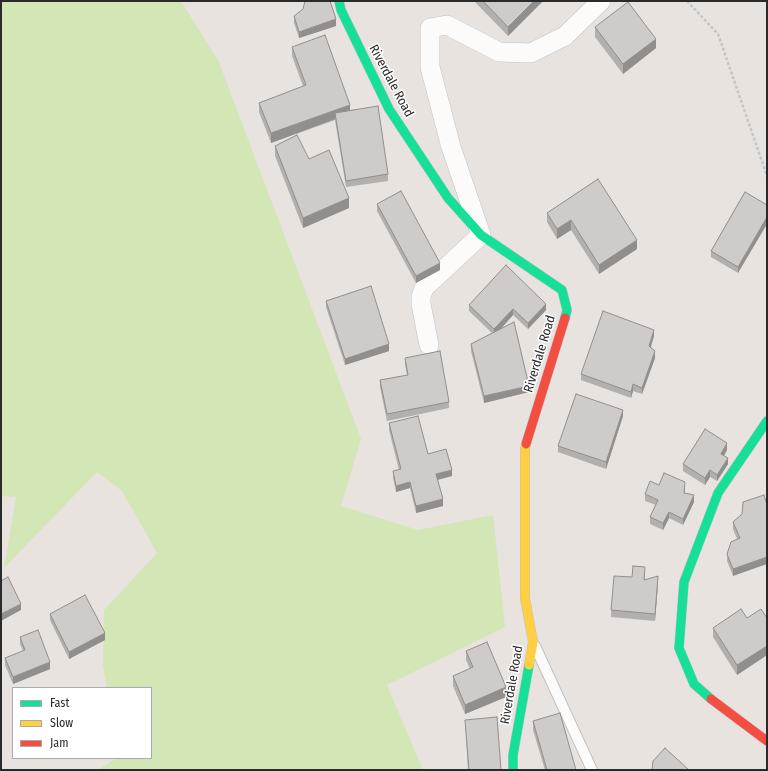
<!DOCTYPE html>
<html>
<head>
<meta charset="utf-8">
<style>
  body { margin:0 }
  #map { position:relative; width:768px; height:771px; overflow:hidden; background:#e9e3df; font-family:"Fira Sans Condensed",sans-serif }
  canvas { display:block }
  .frame { position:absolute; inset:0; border:2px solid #2a2a2a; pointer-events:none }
  .legend { position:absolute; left:12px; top:687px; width:140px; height:72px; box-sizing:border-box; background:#fff; border:1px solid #aaa; margin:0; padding:5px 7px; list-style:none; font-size:12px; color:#2a2a2a }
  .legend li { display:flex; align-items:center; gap:8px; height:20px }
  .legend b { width:20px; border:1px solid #aaa }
</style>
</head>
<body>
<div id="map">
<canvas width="768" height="771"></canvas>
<div class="frame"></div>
<ul class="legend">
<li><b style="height:5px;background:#16e098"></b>Fast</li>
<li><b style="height:5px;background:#ffcf43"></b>Slow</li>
<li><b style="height:5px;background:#f24e42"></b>Jam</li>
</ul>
</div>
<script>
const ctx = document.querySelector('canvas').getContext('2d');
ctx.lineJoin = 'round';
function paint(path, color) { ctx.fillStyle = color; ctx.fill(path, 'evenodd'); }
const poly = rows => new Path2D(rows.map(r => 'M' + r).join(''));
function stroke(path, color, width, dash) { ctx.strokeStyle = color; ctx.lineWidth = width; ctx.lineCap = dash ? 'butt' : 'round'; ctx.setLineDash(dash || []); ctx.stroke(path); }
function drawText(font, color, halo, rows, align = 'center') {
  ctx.font = font + ' "Fira Sans Condensed",sans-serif'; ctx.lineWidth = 3; ctx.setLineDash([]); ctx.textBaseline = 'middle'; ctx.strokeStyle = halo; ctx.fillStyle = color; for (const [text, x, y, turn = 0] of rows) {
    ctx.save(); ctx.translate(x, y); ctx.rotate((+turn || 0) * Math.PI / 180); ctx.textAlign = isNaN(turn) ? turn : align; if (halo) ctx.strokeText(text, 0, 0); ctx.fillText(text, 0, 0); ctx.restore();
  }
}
const green = poly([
  [1,1,181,1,219,62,361,439,341,506,418,530,493,515,505,627,387,685,423,770,98,770,116,758,151,758,151,688,107,688,103,666,104,610,157,553,122,491,97,472,4,568,16,497,1,496]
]);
const path = poly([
  [687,1,718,34,767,176]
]);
const lane = poly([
  [535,646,592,770]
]);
const street = poly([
  [429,345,421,304,421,297,424,288,481,235,451,147,430,67,430,28,447,25,499,52,531,53,565,36,601,1]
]);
const fast = poly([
  [339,1,341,10,389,109,448,198,481,235,562,290,567,310,565,318],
  [711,699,694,684,679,648,684,582,718,493,767,421],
  [513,770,513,755,529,665]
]);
const slow = poly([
  [526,444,525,449,525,598,533,642,529,665]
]);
const jam = poly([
  [526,444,565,318],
  [711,699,767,741]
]);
const wall = poly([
  [474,1,543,1,508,36],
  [303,9,336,26,299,38,294,23,294,16],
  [595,27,656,48,623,74,595,37],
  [292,47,350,111,388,174,388,181,346,187,335,120,271,143,259,112,259,103,303,86,292,56],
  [275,146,309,159,349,208,303,228,275,156],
  [598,179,637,249,599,274,571,230,557,239,547,222,547,213],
  [745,192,738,273,711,257,711,251],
  [377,204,440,270,416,283,377,211],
  [326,301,389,351,345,365,326,307],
  [469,305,546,310,528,329,513,315,501,329,529,392,484,403,471,351,471,344,492,333,469,311],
  [654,336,651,347,655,358,642,394,633,391,631,398,581,380,581,374],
  [405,358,449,402,449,408,387,421,380,387,380,380,407,375,405,365],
  [623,416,606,469,558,452,558,446],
  [389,423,428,454,452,476,438,480,443,506,416,513,410,488,396,492,393,478,393,471,399,470,389,430],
  [727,450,724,456,728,464,717,481,710,477,705,485,683,471,683,464],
  [659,485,685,489,685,494,694,502,683,525,669,518,663,530,650,524,650,517,656,505,645,501,645,494],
  [764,495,733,576,727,561,727,554,737,539,733,529,733,522],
  [645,573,645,580,658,583,655,621,611,617,611,610,632,577],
  [50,614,105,640,69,659,50,620],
  [747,618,767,618,767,655,737,675,713,637,713,628],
  [20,637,50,669,13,684,5,665,5,658,23,651,20,644],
  [466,651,506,697,465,714,453,686,453,676,470,669,466,660],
  [465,720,501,770,468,770],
  [533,721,576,770,545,770,533,730]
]);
const shadedWall = poly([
  [534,1,543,1,508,36,508,27],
  [336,19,336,26,299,38,299,32],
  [656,39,656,48,623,74,623,64],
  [350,105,350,114,335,113,335,119,271,143,271,133],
  [349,198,349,208,303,228,303,218],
  [767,217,767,224,738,273,738,267],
  [571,220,571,230,557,239,557,229],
  [637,240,637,249,599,274,599,265],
  [440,263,440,270,416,283,416,276],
  [546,304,546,310,528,329,528,323],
  [513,309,513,315,494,336,494,329],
  [654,330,654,336,649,352,649,346],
  [389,344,389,351,345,365,345,359],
  [655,351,655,358,642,394,642,388],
  [633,384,633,391,631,398,631,392],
  [529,386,529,392,484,403,484,396],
  [623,410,623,416,606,469,606,462],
  [727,443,727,450,721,460,721,454],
  [728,458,728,464,717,481,717,475],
  [452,470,452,476,436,480,436,474],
  [710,470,710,477,705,485,705,478],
  [410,482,410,488,396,492,396,486],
  [694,495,694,502,683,525,683,519],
  [443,499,443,506,416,513,416,506],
  [669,512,669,518,663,530,663,523],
  [767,557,767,564,733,576,733,569],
  [658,576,658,583,655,621,655,614],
  [21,604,21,610,1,621,1,614],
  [105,633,105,640,69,659,69,652],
  [767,646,767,655,737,675,737,665],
  [50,662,50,669,13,684,13,677],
  [506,687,506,697,465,714,465,705]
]);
const building = poly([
  [305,1,330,1,336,19,299,32,294,16,303,9,305,1],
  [483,1,534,1,508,27,483,1],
  [628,2,656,39,623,64,595,27,628,2],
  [325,35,350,105,271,133,259,103,306,85,292,47,325,35],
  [378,106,388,174,346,181,335,113,378,106],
  [297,135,309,159,329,150,349,198,303,218,275,146,297,135],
  [598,179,637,240,599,265,571,220,557,229,547,213,598,179],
  [401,191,440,263,416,276,377,204,401,191],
  [745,192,767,205,767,217,738,267,711,251,745,192],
  [506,265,546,304,528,323,513,309,494,329,469,305,506,265],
  [371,286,389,344,345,359,326,301,371,286],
  [603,311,654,330,649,346,655,351,642,388,633,384,631,392,581,374,603,311],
  [514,322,529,386,484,396,471,344,514,322],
  [440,351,449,402,387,414,380,380,408,375,405,358,440,351],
  [576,394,623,410,606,462,558,446,576,394],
  [418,416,428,454,446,449,452,470,436,474,443,499,416,506,410,482,396,486,393,471,401,469,389,423,418,416],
  [705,429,727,443,721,454,728,458,717,475,710,470,705,478,683,464,705,429],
  [664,473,685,482,684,493,694,495,683,519,669,512,663,523,650,517,658,500,645,494,650,481,659,485,664,473],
  [764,495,767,505,767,557,733,569,727,554,731,542,740,538,733,522,742,514,743,502,764,495],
  [633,566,645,567,644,580,658,576,655,614,611,610,614,576,632,577,633,566],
  [8,577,21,604,1,614,1,581,8,577],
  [85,595,105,633,69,652,50,614,85,595],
  [741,609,747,618,761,609,767,618,767,646,737,665,713,628,741,609],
  [38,630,50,662,13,677,5,658,25,650,20,637,38,630],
  [487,642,506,687,465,705,453,676,473,667,466,651,487,642],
  [560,713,576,770,547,770,533,721,560,713],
  [497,717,501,770,469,770,465,720,497,717],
  [665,748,689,770,652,770,653,761,665,748]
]);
const streetNames = [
  ["Riverdale Road",391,81,62],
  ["Riverdale Road",540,354,-73],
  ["Riverdale Road",512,685,-80]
];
paint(green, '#d3e6b5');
stroke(lane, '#c2c1c1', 12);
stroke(street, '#c2c1c1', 20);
stroke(fast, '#c2c1c1', 10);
stroke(slow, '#c2c1c1', 10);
stroke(jam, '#c2c1c1', 10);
stroke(path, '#c6c5c5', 2.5, [3, 2]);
stroke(lane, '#fcfbfa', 10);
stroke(street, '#fcfbfa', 19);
stroke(fast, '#16e098', 9);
stroke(slow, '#ffcf43', 9);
stroke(jam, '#f24e42', 9);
paint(wall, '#b2afac');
paint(shadedWall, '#918e8c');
paint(building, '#cfcbc8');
stroke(building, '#918e8c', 1);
drawText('13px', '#2a2a2a', '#fff', streetNames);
</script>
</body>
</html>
